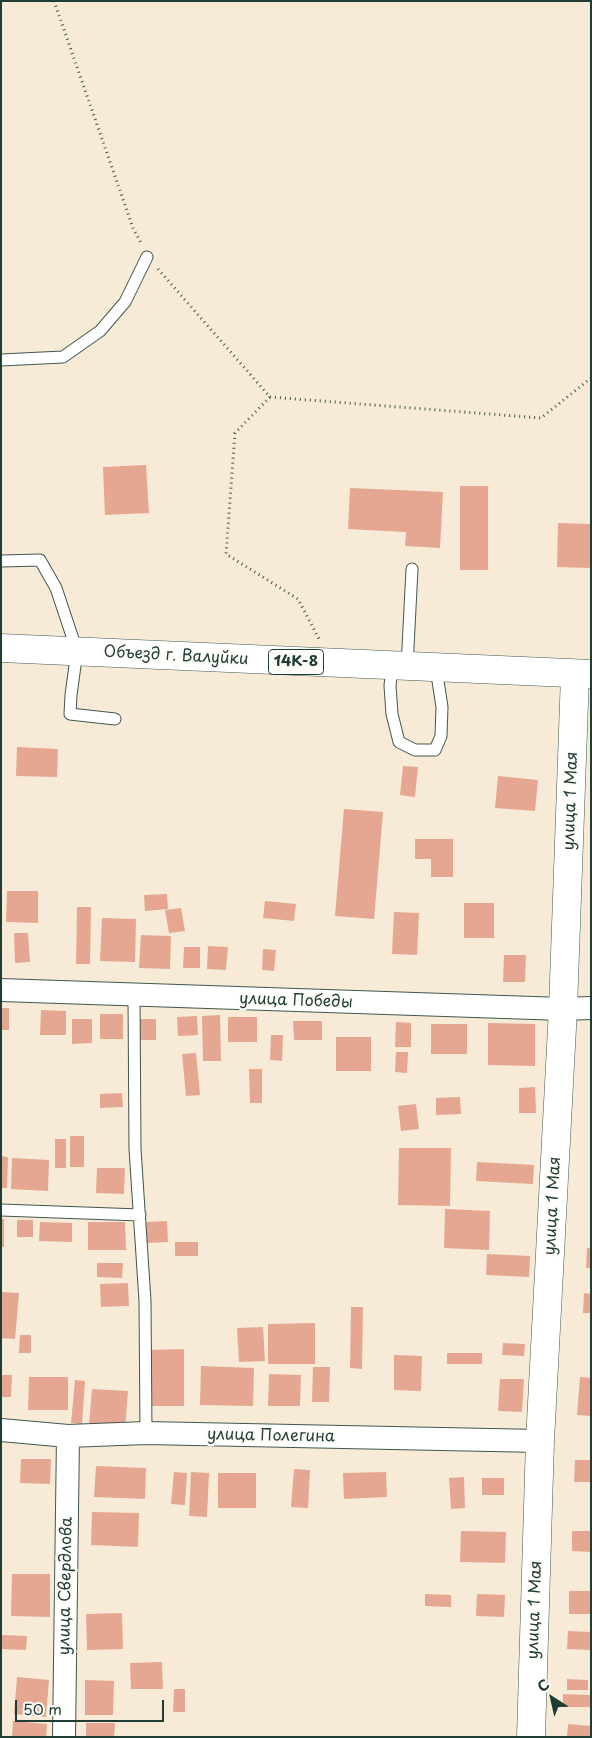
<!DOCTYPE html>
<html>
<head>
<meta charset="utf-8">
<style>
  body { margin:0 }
  #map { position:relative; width:592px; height:1738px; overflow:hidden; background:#f7ebd8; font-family:"Playpen Sans",sans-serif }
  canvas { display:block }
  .frame { position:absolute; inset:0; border:2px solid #1f3d34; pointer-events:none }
  .north { position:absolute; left:527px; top:1673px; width:50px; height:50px; -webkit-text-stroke:4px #fdfcf7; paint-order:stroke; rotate:325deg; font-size:14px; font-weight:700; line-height:20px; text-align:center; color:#1f3d34 }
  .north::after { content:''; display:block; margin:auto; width:18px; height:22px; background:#1f3d34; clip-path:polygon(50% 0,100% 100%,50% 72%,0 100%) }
  .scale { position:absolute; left:15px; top:1700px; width:149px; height:22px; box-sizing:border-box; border:2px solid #1f3d34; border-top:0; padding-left:6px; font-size:15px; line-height:18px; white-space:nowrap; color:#1f3d34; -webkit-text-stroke:4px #fdfcf7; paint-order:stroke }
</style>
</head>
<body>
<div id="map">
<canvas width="592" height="1738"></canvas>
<div class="frame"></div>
<div class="north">С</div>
<div class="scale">50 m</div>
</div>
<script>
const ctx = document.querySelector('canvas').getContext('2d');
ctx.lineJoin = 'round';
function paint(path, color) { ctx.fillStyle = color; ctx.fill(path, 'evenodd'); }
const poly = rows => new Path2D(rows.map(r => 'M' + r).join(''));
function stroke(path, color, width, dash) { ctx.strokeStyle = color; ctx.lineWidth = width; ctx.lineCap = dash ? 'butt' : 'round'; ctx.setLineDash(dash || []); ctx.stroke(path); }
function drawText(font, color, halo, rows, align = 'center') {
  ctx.font = font + ' "Playpen Sans",sans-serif'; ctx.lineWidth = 5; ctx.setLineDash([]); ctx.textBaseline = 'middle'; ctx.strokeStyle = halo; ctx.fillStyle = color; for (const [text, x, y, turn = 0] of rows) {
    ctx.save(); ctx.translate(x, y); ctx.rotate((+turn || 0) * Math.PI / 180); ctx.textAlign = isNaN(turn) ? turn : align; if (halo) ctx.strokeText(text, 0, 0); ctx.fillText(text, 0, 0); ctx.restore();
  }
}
const building = poly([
  [146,465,149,513,105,515,103,467],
  [460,486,488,486,488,570,460,570],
  [350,488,443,492,440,548,405,546,406,532,348,529],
  [558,523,591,524,591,568,557,567],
  [17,747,58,749,57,777,16,776],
  [403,766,418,767,415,797,400,795],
  [498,776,538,780,535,811,495,808],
  [344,809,383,812,374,919,335,916],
  [415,839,453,839,453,877,431,877,431,859,415,859],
  [7,891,38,891,38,923,6,922],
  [167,894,168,909,145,911,144,895],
  [265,901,296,904,294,921,263,918],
  [464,903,494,903,494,938,464,938],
  [77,907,91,907,90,964,76,964],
  [181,908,185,931,169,933,165,910],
  [394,912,419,913,417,955,392,954],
  [102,918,136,919,135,962,100,961],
  [14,933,28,933,30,962,15,963],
  [141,935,171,936,170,969,139,968],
  [208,946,228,947,226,970,207,969],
  [184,947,200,947,200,968,183,968],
  [263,949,276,950,274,971,262,970],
  [504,955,526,955,525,982,503,982],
  [1,1008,9,1008,9,1030,1,1030],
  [41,1010,66,1011,66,1035,40,1035],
  [100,1014,123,1014,123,1039,100,1039],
  [220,1015,221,1061,203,1061,202,1016],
  [197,1016,198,1035,178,1036,177,1017],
  [228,1017,257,1017,257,1042,228,1042],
  [72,1019,92,1019,92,1043,72,1044],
  [136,1019,156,1019,156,1040,136,1040],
  [293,1021,322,1021,322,1040,294,1040],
  [396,1022,411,1023,411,1047,395,1047],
  [488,1023,535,1024,535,1066,488,1065],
  [431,1024,467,1024,467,1054,431,1054],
  [271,1035,283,1035,282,1061,270,1060],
  [336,1037,371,1037,371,1071,336,1071],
  [396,1052,408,1052,407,1073,395,1072],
  [196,1053,200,1095,186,1096,182,1054],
  [249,1069,262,1069,262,1103,250,1103],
  [535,1087,536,1113,519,1113,519,1088],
  [122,1093,123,1107,100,1108,100,1094],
  [460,1097,461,1114,436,1115,436,1098],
  [416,1104,419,1129,401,1131,398,1106],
  [70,1136,84,1136,84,1167,70,1167],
  [55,1139,66,1139,66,1168,55,1168],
  [399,1148,451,1148,450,1206,398,1205],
  [1,1156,8,1157,7,1188,1,1188],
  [12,1158,49,1160,48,1191,11,1189],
  [477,1162,534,1165,533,1184,476,1181],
  [97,1168,125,1168,124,1194,96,1193],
  [445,1209,490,1211,489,1250,444,1248],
  [1,1219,4,1219,4,1247,1,1247],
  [17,1220,33,1220,33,1237,17,1237],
  [167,1221,168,1242,147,1243,146,1222],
  [40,1222,72,1223,72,1242,39,1241],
  [88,1222,125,1222,126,1250,88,1250],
  [175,1242,198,1242,198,1256,175,1256],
  [587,1248,591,1248,591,1268,586,1268],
  [487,1254,530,1256,529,1277,486,1275],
  [97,1263,123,1263,122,1278,97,1277],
  [128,1283,129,1306,101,1307,100,1284],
  [1,1292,19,1293,15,1339,1,1338],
  [584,1293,591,1294,591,1313,583,1313],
  [351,1307,363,1307,362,1369,350,1368],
  [315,1323,315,1364,268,1364,268,1324],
  [263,1327,265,1361,239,1362,237,1328],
  [20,1335,31,1335,31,1353,19,1353],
  [503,1343,525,1344,524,1356,502,1355],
  [184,1349,184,1406,148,1406,147,1350],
  [447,1353,482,1353,482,1364,447,1364],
  [394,1355,422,1356,421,1391,394,1390],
  [201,1366,254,1368,253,1406,200,1405],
  [313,1367,330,1367,329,1402,312,1402],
  [269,1374,301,1375,300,1406,268,1406],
  [1,1375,12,1375,11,1397,1,1397],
  [29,1377,68,1377,68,1410,28,1410],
  [580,1377,591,1378,591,1416,577,1415],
  [500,1379,524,1379,522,1412,498,1411],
  [75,1380,85,1381,82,1424,71,1423],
  [92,1389,128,1391,125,1428,89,1425],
  [21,1459,51,1459,50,1484,20,1483],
  [575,1460,591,1460,591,1482,574,1482],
  [96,1466,146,1468,145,1499,94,1497],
  [294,1469,310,1470,308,1508,291,1507],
  [174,1472,187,1473,185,1505,171,1504],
  [191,1472,209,1473,207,1517,189,1516],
  [386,1472,387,1497,344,1499,343,1473],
  [218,1473,256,1473,256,1508,218,1508],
  [464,1477,465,1508,451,1509,449,1478],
  [482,1478,504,1478,504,1495,482,1495],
  [92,1512,139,1513,138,1547,91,1545],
  [461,1531,506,1532,505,1563,460,1562],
  [572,1531,591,1531,591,1552,572,1551],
  [12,1574,50,1574,50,1617,11,1616],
  [569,1591,591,1591,591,1614,569,1614],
  [425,1594,451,1595,451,1607,425,1606],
  [477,1594,505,1595,504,1617,476,1616],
  [122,1613,123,1649,87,1650,86,1614],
  [568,1631,591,1632,591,1650,567,1649],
  [1,1635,27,1636,26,1650,1,1649],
  [162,1662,163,1689,131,1689,130,1663],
  [17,1677,49,1680,46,1717,14,1714],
  [567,1679,588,1680,588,1690,567,1690],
  [85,1680,114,1681,113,1715,85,1715],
  [174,1689,185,1689,185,1712,173,1712],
  [563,1694,590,1695,590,1707,563,1707],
  [13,1721,47,1724,46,1737,12,1737],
  [86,1723,115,1723,114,1737,86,1737],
  [568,1724,591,1726,591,1737,567,1737]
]);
const path = poly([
  [54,1,133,228,142,245],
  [158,269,270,397,541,418,591,378],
  [270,397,235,433,226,554,298,599,319,639]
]);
const service = poly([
  [1,360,63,357,100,331,125,302,147,257],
  [1,561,40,560,56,588,77,651,71,695,70,714,115,719],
  [392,666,390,686,392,714,399,742,415,750,435,750,441,736,442,707,436,668],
  [407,667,412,569],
  [134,996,135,1149,145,1301,146,1433],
  [1,1210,140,1215]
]);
const minor = poly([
  [1,990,563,1009,591,1008],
  [1,1430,68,1436,146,1433,540,1441],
  [64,1737,68,1436]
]);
const secondary = poly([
  [531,1737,540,1441,563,1009,575,675]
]);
const primary = poly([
  [1,648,591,674]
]);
const shields = [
  [296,662,55]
];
const shieldNames = [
  ["14К-8",296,662]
];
const streetNames = [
  ["Объезд г. Валуйки",176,656,3],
  ["улица 1 Мая",571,801,-88],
  ["улица Победы",296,1001,2],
  ["улица 1 Мая",553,1206,-87],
  ["улица Полегина",271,1436,1],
  ["улица Свердлова",66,1586,-89],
  ["улица 1 Мая",535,1610,-88]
];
paint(building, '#e5a792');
stroke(service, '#3f574d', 13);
stroke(minor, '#3f574d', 24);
stroke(secondary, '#3f574d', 29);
stroke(primary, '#3f574d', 29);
stroke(path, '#3f574d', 3, [1, 4]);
stroke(service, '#fff', 11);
stroke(minor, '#fff', 22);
stroke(secondary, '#fff', 28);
stroke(primary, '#fff', 28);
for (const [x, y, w] of shields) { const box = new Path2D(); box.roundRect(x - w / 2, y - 12.5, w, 25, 4); ctx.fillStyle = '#fdfcf7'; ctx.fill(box); stroke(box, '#1f3d34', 1); }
drawText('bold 15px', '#1f3d34', null, shieldNames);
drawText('16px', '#1f3d34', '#fdfcf7', streetNames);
</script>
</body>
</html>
